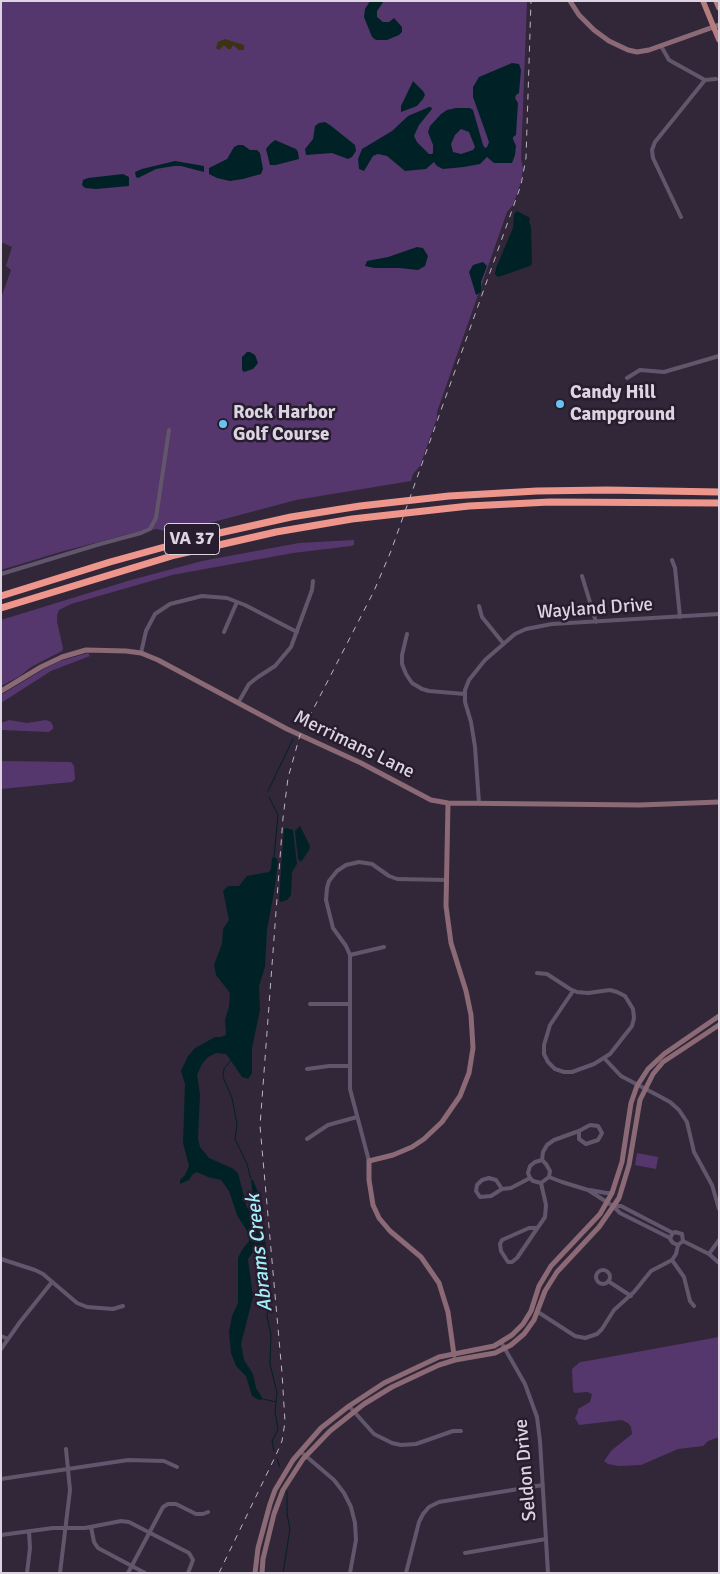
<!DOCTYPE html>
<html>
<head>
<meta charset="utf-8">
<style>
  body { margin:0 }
  #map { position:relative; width:720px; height:1574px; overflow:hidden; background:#312739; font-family:Signika,sans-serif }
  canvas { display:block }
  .frame { position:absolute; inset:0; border:2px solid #dcd5e1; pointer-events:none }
</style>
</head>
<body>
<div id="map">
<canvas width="720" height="1574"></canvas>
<div class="frame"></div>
</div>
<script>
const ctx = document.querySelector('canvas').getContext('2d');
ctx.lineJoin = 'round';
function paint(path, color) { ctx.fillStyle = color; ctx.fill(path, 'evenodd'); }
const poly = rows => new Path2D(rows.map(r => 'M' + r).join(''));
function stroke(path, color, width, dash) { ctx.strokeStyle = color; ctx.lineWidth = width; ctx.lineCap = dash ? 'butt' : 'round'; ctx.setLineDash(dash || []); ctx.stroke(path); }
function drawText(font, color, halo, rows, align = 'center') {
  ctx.font = font + ' Signika,sans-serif'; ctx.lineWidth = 5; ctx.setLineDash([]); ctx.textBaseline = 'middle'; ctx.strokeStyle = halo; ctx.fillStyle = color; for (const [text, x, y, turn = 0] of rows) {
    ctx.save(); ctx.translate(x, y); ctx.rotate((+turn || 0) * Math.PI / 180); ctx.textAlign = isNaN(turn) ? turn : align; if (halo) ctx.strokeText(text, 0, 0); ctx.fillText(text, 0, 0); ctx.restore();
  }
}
const green = poly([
  [1,1,527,1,521,159,523,169,521,182,513,205,507,212,437,412,437,418,428,443,420,466,413,474,411,481,296,500,172,533,157,529,133,533,60,552,1,570,1,298,11,270,6,266,12,247,1,242],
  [354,540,354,545,351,546,293,553,172,575,71,604,59,610,57,616,57,622,63,648,62,651,31,667,20,676,1,686,1,620,131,580,202,561,299,543],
  [88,653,90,656,51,671,1,703,1,695,44,669,60,661],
  [9,720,27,723,46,720,51,722,53,726,53,729,49,732,1,730,1,723],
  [1,761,71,762,74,766,75,779,72,782,1,789],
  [637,1153,658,1157,656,1169,635,1165],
  [719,1337,719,1437,708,1441,703,1446,678,1449,641,1465,618,1466,608,1464,604,1461,612,1450,632,1434,631,1427,628,1423,622,1420,579,1425,575,1418,578,1412,578,1409,590,1402,592,1394,587,1392,575,1393,573,1391,572,1369,580,1362,587,1361]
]);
const sand = poly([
  [225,39,244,45,244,50,239,50,233,45,231,49,228,49,224,45,219,50,216,48,218,42]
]);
const water = poly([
  [370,1,384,1,377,11,377,17,383,22,389,22,394,18,402,27,402,32,399,35,387,40,376,40,372,37,364,17,365,9],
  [512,63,519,64,521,70,519,93,516,95,515,98,518,103,516,135,513,137,513,139,516,146,515,155,512,163,494,163,487,157,480,164,464,167,443,169,437,166,434,162,426,169,405,171,387,156,378,154,373,156,364,171,359,169,358,159,362,149,392,131,408,116,429,107,431,107,432,109,419,125,414,136,417,142,429,154,432,154,433,153,433,145,428,132,430,126,441,114,447,110,456,108,470,108,473,110,483,145,485,148,487,147,489,142,473,97,473,87,479,77],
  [461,129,469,132,475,147,473,150,461,154,453,152,451,144,455,135],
  [413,81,423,91,425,95,423,99,417,106,401,112,401,106],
  [325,122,330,125,355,145,356,151,352,157,348,159,332,153,306,155,305,149,313,139,315,126,319,123],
  [275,140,296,149,298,152,299,159,276,165,270,165,266,149,270,144],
  [238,145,243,145,250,150,257,150,260,153,263,169,261,174,243,179,230,181,217,178,209,174,209,168,227,159,234,147],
  [175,161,204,166,204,172,181,166,174,166,156,169,138,178,136,177,135,172,142,169],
  [123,174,129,177,129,186,96,189,85,188,82,185,83,180,88,178],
  [517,211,530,218,529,222,531,226,532,264,530,266,498,277,495,274,496,268,513,228,514,214],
  [417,247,423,248,428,256,425,266,418,270,399,268,374,268,365,266,367,261,388,257],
  [483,262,487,266,481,282,481,292,476,295,469,272,473,265],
  [247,352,250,352,255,355,258,363,253,369,244,372,242,370,242,357],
  [300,826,310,846,309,850,301,862,298,859,295,831],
  [286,828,293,830,297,864,292,872,291,895,287,900,280,902,279,899,284,829],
  [275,857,278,861,275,886,267,930,265,967,259,986,260,1010,252,1048,252,1073,248,1079,242,1077,229,1058,226,1054,216,1053,208,1057,202,1064,197,1075,200,1095,198,1139,200,1147,209,1158,232,1168,238,1173,247,1208,254,1206,251,1180,253,1180,258,1192,267,1254,268,1275,266,1279,264,1278,261,1265,261,1251,260,1248,256,1248,248,1259,253,1297,241,1344,244,1360,253,1374,256,1388,263,1399,259,1400,252,1396,246,1376,236,1366,231,1353,229,1332,232,1316,238,1303,238,1258,242,1250,249,1241,250,1236,237,1215,229,1191,221,1180,208,1177,197,1172,193,1174,189,1180,180,1184,180,1180,185,1175,189,1166,183,1143,185,1084,181,1071,188,1056,195,1048,215,1037,221,1037,226,1035,225,1019,229,1007,230,993,216,975,214,965,222,944,223,929,229,920,223,891,228,886,239,886,247,876,269,872,271,869,272,858]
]);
const stream = poly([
  [268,791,293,739],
  [269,797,278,815,274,857],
  [231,1060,224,1069,223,1077,232,1098,237,1124,235,1139,247,1164,251,1179],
  [266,1279,268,1307,267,1316,271,1335,270,1364,277,1393,275,1411,278,1430,272,1441,274,1451],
  [263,1399,276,1402],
  [277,1459,280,1467],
  [283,1573,290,1529,287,1514,287,1491]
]);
const street = poly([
  [661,46,669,60,705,80,716,79],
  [681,217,653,158,652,150,655,142,705,80],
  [627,378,640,370,664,372,719,356],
  [672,560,675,568,680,617],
  [1,574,100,544,141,533,150,529,156,518,169,430],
  [582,576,596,622],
  [479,606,482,617,503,643],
  [224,632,237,602],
  [407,634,402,655,402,664,406,674,412,683,422,689,429,691,465,694],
  [141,653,146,631,155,614,170,604,202,596,227,598,245,605,297,632],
  [238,703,249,684,258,677,275,666,291,647,312,590,313,581],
  [479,803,475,747,471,722,465,702,465,690,469,680,485,660,515,634,526,629,552,624,719,614],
  [350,955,384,947],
  [537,973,547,974,570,989,577,992,588,993,610,990,617,992,625,996,633,1009,634,1018,632,1026,610,1054,594,1064,572,1072,564,1072,555,1069,548,1062,544,1054,544,1045,550,1025,573,991],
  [310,1004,350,1004],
  [605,1059,621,1076,659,1096,670,1102,679,1110,687,1122,694,1152,712,1185,719,1209],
  [307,1069,329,1066,349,1066],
  [590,1125,598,1126,602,1133,598,1140,586,1144,579,1139,579,1131,590,1125],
  [307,1139,328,1125,357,1117],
  [542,1160,543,1152,547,1145,554,1140,579,1131],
  [369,1161,350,1089,350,955,346,946,333,928,326,900,327,888,329,881,337,871,346,865,359,862,372,864,389,876,397,879,447,880],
  [549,1177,562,1182,588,1190,613,1206,620,1213,670,1238],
  [489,1178,496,1180,502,1189,491,1196,480,1197,476,1191,477,1185,482,1180,489,1178],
  [541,1183,533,1181,530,1178,528,1173,530,1166,535,1162,542,1160],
  [541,1183,549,1177,550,1171,546,1164,542,1160],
  [502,1189,511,1188,530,1178],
  [590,1190,606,1193,612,1193],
  [613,1206,621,1206,673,1233],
  [536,1228,529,1228,502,1240,500,1244,501,1251,508,1262,512,1262,517,1258,545,1217,546,1205,541,1183],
  [678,1245,673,1243,670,1239,672,1234,675,1232,682,1234,683,1241,709,1254,719,1263],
  [709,1254,719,1240],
  [1,1259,35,1270,43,1274,77,1303,87,1307,113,1309,123,1306],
  [672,1260,684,1277,690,1301,694,1306],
  '596 1277a7 7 0 1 1 14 0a7 7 0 1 1-14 0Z',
  [608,1281,631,1296],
  [538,1312,575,1336,585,1338,597,1334,602,1329,614,1310,634,1292,651,1271,672,1260,676,1254,678,1245,683,1241],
  [1,1336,8,1339],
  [501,1342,525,1384,537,1417,540,1441,548,1573],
  [1,1349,20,1322,52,1282],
  [349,1406,374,1434,392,1443,401,1445,416,1444,453,1431,461,1431],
  [300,1451,334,1480,344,1493,351,1507,355,1523,356,1540,350,1573],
  [1,1479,128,1460,164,1461,177,1467],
  [91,1527,94,1542,98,1548,145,1573],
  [1,1535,53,1528,85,1528,121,1521,129,1522,189,1553,193,1560,188,1573],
  [465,1553,546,1539],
  [27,1573,30,1548,29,1531],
  [60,1573,70,1490,66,1449],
  [128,1573,163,1507,168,1504,176,1504,196,1514,203,1514,208,1512],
  [406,1573,419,1522,423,1514,429,1507,439,1502,543,1485]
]);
const secondary = poly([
  [570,1,579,15,594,30,609,41,628,50,637,52,649,50,719,25],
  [1,691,41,667,62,657,86,650,126,651,141,653,158,660,287,729,361,763,431,800,448,803,640,805,719,802],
  [448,803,446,906,451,943,466,991,471,1015,473,1048,469,1073,460,1096,442,1122,424,1139,412,1147,393,1155,369,1161,369,1180,373,1205,379,1218,390,1231,421,1257,439,1283,448,1312,454,1355],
  [255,1573,258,1548,270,1504,275,1490,293,1460,321,1428,349,1406,384,1383,439,1357,494,1346,512,1335,523,1324,531,1311,539,1286,551,1266,600,1214,612,1193,622,1162,631,1103,637,1086,648,1069,664,1054,719,1016],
  [262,1573,263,1559,274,1514,283,1490,303,1459,330,1431,364,1404,392,1387,439,1365,455,1360,495,1353,511,1345,524,1334,534,1320,545,1291,557,1272,599,1227,619,1198,629,1165,640,1100,653,1074,663,1062,719,1025]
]);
const primary = poly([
  [703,1,719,40],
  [716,1,719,8]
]);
const highway = poly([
  [1,596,110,562,197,538,291,517,360,506,449,496,537,491,607,490,719,492],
  [1,608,175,555,276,532,352,519,469,506,550,502,719,503]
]);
const rail = poly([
  [219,1573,276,1455,282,1441,285,1422,282,1373,260,1126,283,818,288,778,300,735,374,591,391,551,521,185,526,158,531,1]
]);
const markers = [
  [560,404,5,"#67c4f0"],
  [223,424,5,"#67c4f0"]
];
const shields = [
  [192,539,55]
];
const shieldNames = [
  ["VA 37",192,539]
];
const poiNames = [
  ["Candy Hill",570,393],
  ["Campground",570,415],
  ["Rock Harbor",233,413],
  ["Golf Course",233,435]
];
const streetNames = [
  ["Wayland Drive",595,609,-4],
  ["Merrimans Lane",354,745,26],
  ["Seldon Drive",526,1470,-95]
];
const waterNames = [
  ["Abrams Creek",260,1253,-96]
];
paint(green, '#56376d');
paint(sand, '#3b3312');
paint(water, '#002226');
stroke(stream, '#002226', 1);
stroke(street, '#61566b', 4);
stroke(secondary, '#8b6975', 5);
stroke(primary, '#b67c7e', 5.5);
stroke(highway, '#ee968b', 7);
stroke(rail, '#bdb5c2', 1, [6, 6]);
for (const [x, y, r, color] of markers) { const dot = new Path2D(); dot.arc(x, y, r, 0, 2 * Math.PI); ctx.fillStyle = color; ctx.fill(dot); stroke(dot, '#271d2f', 2); }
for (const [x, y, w] of shields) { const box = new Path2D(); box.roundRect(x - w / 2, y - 15.5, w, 31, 4); ctx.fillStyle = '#271d2f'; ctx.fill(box); stroke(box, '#dcd5e1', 1); }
drawText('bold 18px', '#dcd5e1', null, shieldNames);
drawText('bold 19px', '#dcd5e1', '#271d2f', poiNames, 'left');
drawText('19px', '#dcd5e1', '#271d2f', streetNames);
drawText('italic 20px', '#a2eff9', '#271d2f', waterNames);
</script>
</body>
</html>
